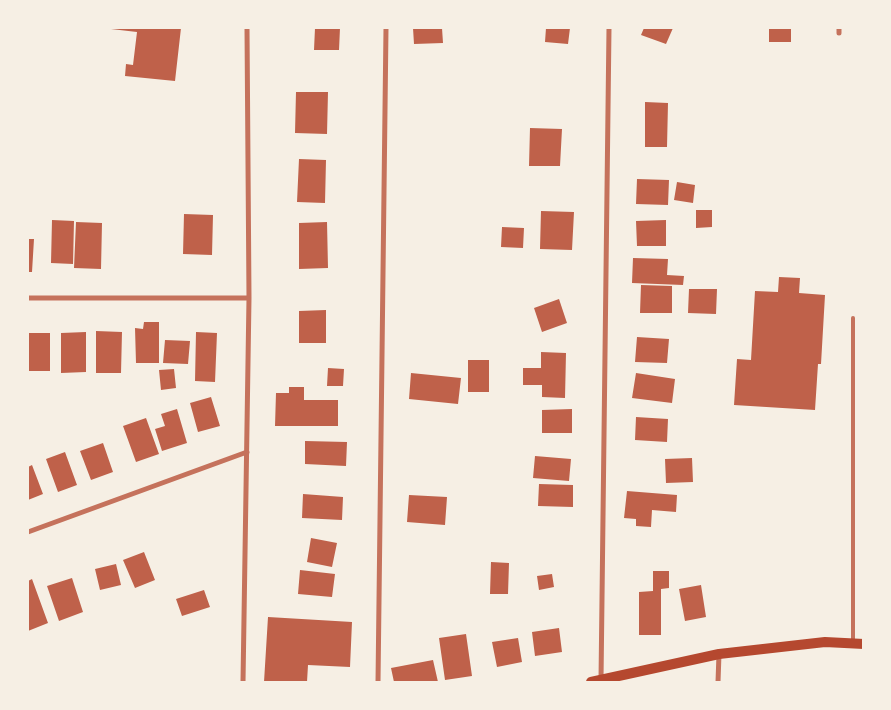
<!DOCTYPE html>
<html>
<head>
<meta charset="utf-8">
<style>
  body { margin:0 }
  #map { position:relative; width:891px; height:710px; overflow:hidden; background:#f6efe4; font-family:Mulish,sans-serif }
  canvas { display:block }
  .frame { position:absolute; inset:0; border:29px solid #f6efe4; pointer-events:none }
</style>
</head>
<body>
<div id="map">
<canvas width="891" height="710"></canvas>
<div class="frame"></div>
</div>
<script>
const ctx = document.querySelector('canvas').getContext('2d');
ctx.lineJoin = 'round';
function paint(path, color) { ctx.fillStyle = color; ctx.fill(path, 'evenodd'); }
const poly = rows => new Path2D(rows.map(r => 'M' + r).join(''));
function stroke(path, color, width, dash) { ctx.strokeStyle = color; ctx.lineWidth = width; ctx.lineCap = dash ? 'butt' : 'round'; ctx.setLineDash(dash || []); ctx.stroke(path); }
const building = poly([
  [111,28,181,28,175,81,125,76,126,64,133,65,137,32,111,29],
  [315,28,340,28,339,50,314,50],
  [413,28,442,28,443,43,414,44],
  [546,28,570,28,568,44,545,42],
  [644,28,673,28,666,44,641,35],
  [769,28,791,28,791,42,769,42],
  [296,92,328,92,327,134,295,133],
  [645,102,668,103,667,147,645,147],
  [530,128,562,129,560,166,529,166],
  [299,159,326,160,325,203,297,202],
  [637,179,669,180,668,205,636,204],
  [677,182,695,185,693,203,674,200],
  [696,210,712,210,712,227,696,228],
  [541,211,574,212,572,250,540,249],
  [184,214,213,215,212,255,183,254],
  [52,220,74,221,73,264,51,263],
  [666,220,666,246,637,246,636,221],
  [76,222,102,223,101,269,74,268],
  [327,222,328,268,299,269,299,223],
  [502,227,524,228,523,248,501,247],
  [28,239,34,239,32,272,28,272],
  [633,258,668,259,667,275,684,276,683,285,632,283],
  [779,277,800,278,799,293,825,295,821,364,818,364,815,410,734,405,737,359,751,360,755,291,778,292],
  [641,285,672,286,672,313,640,313],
  [689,289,717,289,716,314,688,313],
  [559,299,567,323,542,332,534,308],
  [326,310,326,343,299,343,299,311],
  [144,322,159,322,159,363,136,363,135,328,143,329],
  [96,331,122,332,121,373,96,373],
  [86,332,86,372,61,373,61,333],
  [196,332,217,333,215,382,195,381],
  [28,333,50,333,50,371,28,371],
  [637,337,669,339,667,363,635,362],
  [165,340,190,341,188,364,163,363],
  [541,352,566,353,565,398,542,397,542,385,523,385,523,368,541,368],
  [468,360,489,360,489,392,468,392],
  [328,368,344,369,343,386,327,386],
  [174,369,176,388,161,390,159,370],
  [411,373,461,378,458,404,409,399],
  [636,373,675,379,672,403,632,398],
  [289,387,304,387,304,400,338,400,338,426,275,426,276,393,289,393],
  [211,397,220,426,198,432,190,403],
  [177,409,187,443,162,451,155,429,165,426,161,414],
  [572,409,572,433,542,433,542,410],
  [636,417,668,419,667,442,635,440],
  [146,418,159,454,136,462,123,426],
  [305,441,347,442,346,466,305,464],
  [103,443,113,472,91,480,80,451],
  [65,452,77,485,58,492,46,459],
  [535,456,571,459,569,481,533,478],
  [692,458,693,482,666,483,665,459],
  [32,465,43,494,28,500,28,467],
  [539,484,573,485,573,507,538,506],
  [627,491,677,495,676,512,652,510,651,527,636,526,636,519,624,518],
  [303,494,343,497,342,520,302,518],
  [409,495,447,497,445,525,407,522],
  [311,538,337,543,332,567,307,562],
  [144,552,155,580,135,588,123,560],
  [491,562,509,563,508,594,490,594],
  [116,564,121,585,100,590,95,569],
  [300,570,335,574,332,597,298,594],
  [653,571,669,571,669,588,661,589,661,635,639,635,639,592,653,591],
  [552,574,554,587,539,590,537,576],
  [72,578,83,612,59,621,47,586],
  [32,579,48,623,28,631,28,581],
  [701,585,706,617,685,621,679,589],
  [204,590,210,607,182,616,176,599],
  [268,617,352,622,350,667,308,665,307,682,264,682],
  [559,628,562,652,535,656,532,632],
  [466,634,472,676,445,680,439,638],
  [518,638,522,662,497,667,492,642],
  [433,660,438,682,394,682,391,668]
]);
const service = poly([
  [853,643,853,318]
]);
const minor = poly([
  [839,28,839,33],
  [28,298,249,298],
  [28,532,247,452],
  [601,680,609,28],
  [243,682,249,298,247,28],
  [378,682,386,28],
  [718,682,719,654]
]);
const secondary = poly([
  [591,682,719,654,825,642,864,644]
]);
paint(building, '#bf614a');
stroke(service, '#c5725c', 4);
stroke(minor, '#c5725c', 5);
stroke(secondary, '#b5482f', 10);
</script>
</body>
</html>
